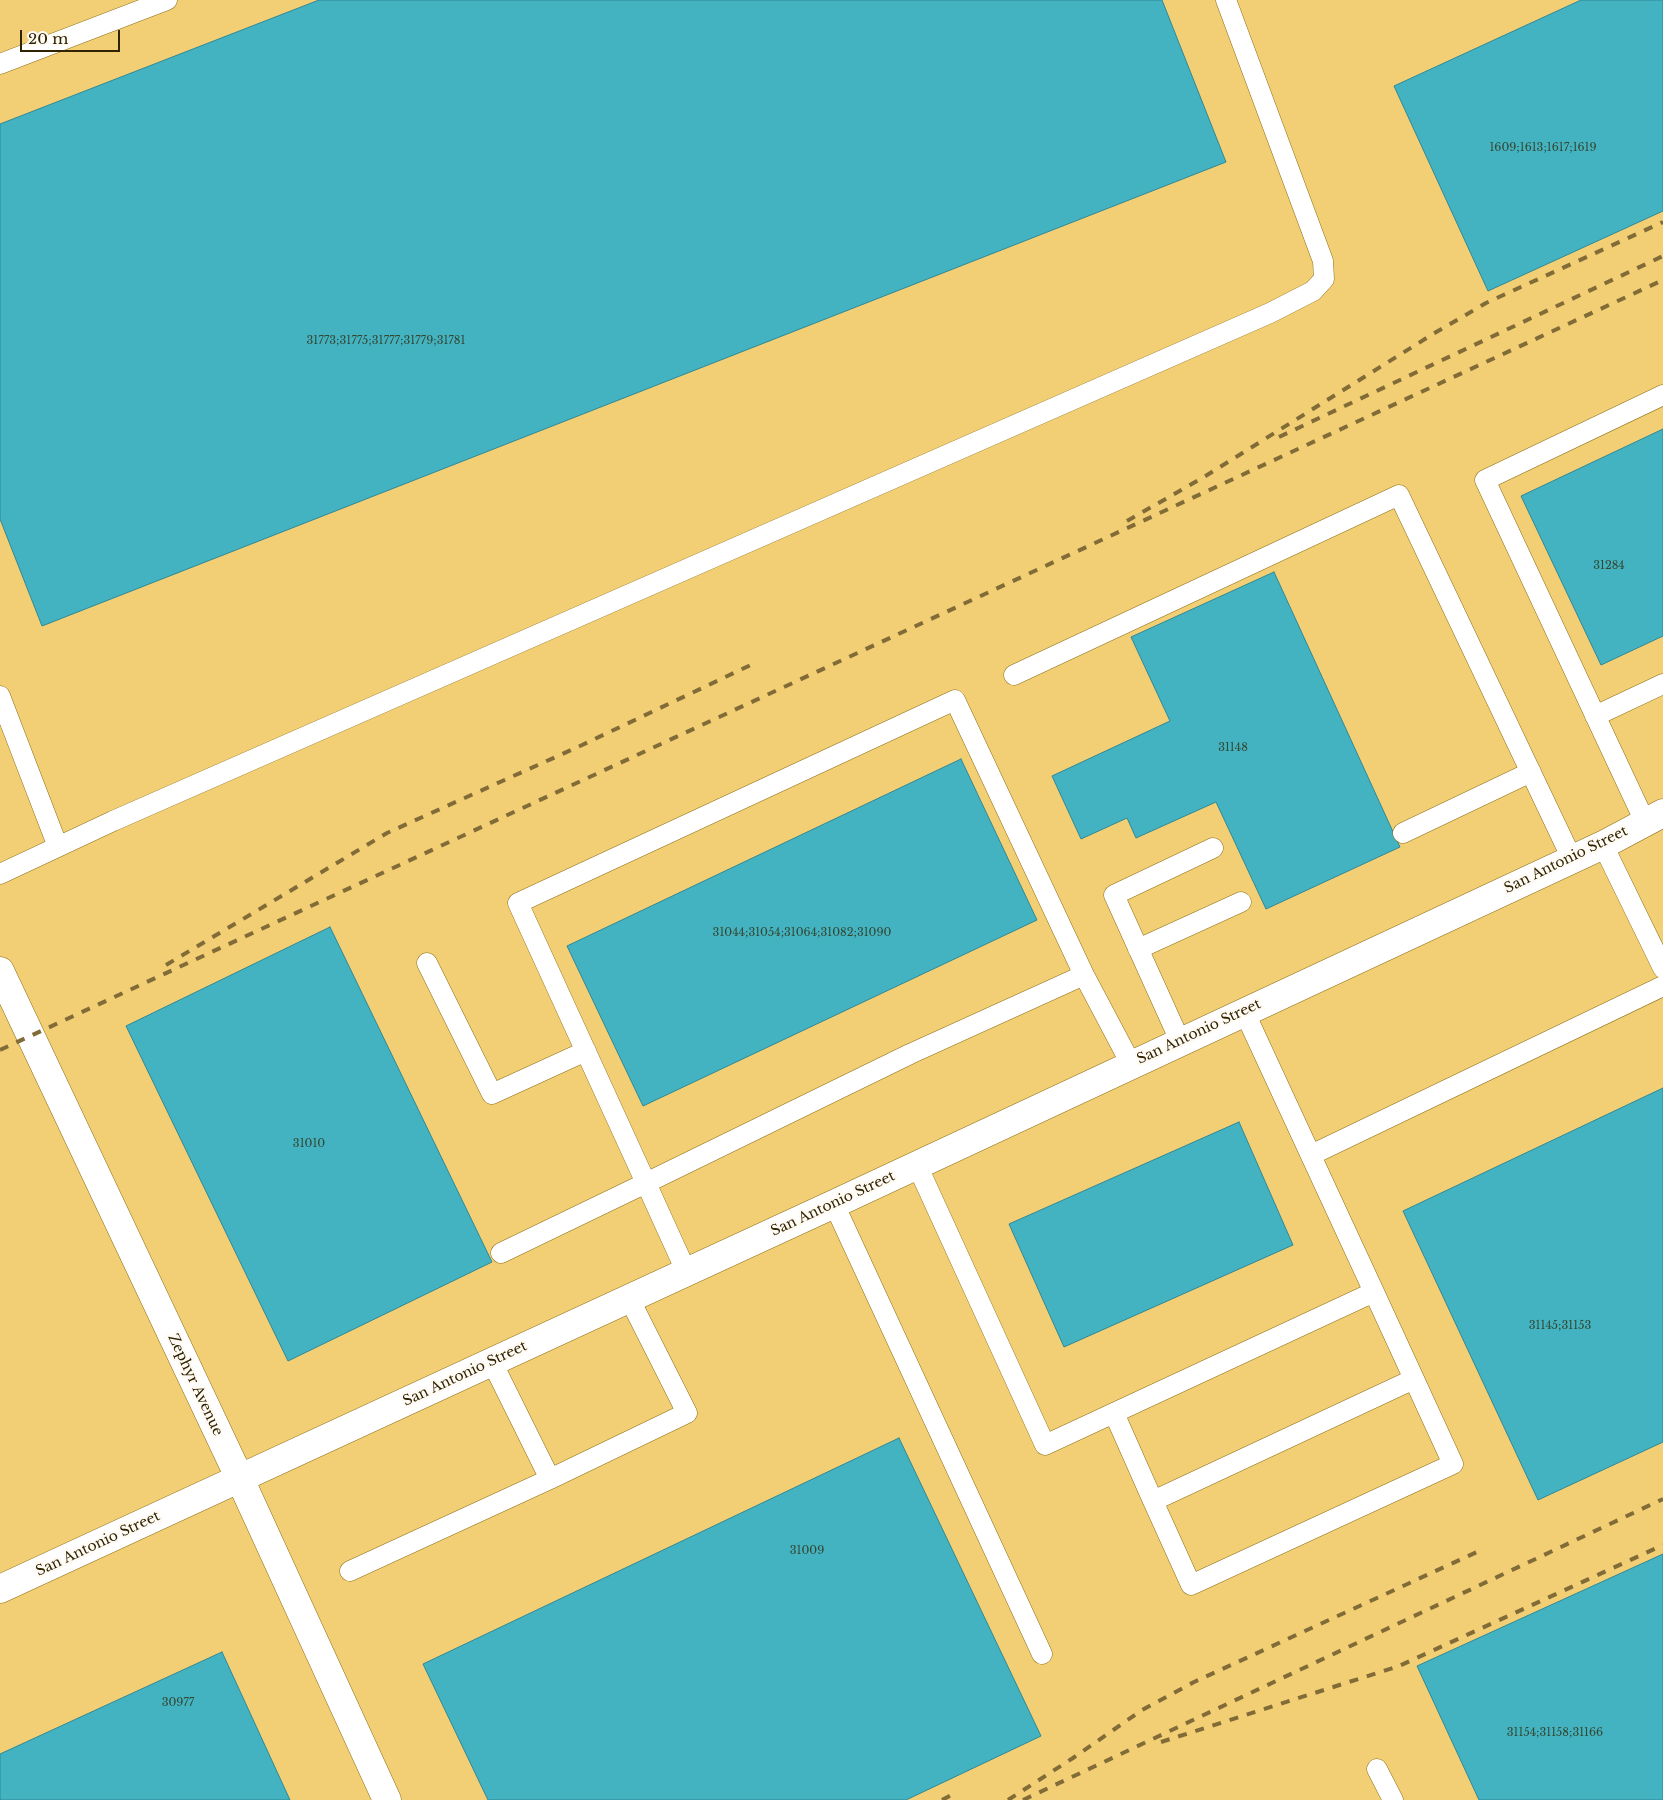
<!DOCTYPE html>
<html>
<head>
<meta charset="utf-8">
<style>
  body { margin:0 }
  #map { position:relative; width:1663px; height:1800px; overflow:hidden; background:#f8d787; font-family:"Libre Baskerville",serif }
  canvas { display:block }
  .scale { position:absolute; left:20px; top:30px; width:100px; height:22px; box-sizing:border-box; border:2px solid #2f2301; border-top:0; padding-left:6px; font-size:15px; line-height:18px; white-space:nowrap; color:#2f2301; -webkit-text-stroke:4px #fffbf4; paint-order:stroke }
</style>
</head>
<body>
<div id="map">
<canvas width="1663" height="1800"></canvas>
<div class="scale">20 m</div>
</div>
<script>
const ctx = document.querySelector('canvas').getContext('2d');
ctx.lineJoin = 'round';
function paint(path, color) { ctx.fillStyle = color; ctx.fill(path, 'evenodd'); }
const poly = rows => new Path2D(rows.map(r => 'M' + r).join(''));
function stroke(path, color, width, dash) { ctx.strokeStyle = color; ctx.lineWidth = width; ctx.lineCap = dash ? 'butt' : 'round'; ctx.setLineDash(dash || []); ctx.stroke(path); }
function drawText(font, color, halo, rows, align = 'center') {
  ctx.font = font + ' "Libre Baskerville",serif'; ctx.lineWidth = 5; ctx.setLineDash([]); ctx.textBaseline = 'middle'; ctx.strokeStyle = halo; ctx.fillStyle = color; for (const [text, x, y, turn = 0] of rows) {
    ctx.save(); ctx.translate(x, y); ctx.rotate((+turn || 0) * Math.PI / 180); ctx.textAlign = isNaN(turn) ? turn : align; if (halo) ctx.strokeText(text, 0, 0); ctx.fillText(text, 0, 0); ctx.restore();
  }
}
const built = poly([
  [0,0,1663,0,1663,1800,0,1800]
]);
const building = poly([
  [319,0,1162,0,1226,162,42,626,0,519,0,124,319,0],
  [1581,0,1663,0,1663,211,1488,291,1394,86,1581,0],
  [1663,429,1663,636,1601,665,1521,496,1663,429],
  [1274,572,1400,847,1266,909,1216,802,1136,838,1127,818,1081,839,1052,776,1170,721,1131,637,1274,572],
  [961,759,1037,920,643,1106,567,946,961,759],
  [330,927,492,1262,288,1361,126,1026,330,927],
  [1663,1088,1663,1442,1538,1500,1403,1211,1663,1088],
  [1239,1122,1293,1245,1064,1347,1009,1224,1239,1122],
  [899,1438,1041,1736,906,1800,488,1800,423,1664,899,1438],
  [1663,1554,1663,1800,1479,1800,1417,1666,1663,1554],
  [222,1652,290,1800,0,1800,0,1754,222,1652]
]);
const service = poly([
  [0,64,167,0],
  [1014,675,1399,495,1572,859],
  [0,696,58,847],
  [1595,716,1663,684],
  [1645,822,1485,480,1663,395],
  [1403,833,1531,772],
  [1603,845,1663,968],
  [0,874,113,821,1270,313,1313,291,1324,279,1323,261,1226,0],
  [1138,949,1241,902],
  [427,963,492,1094,586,1051],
  [1084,975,955,700,518,903,646,1183,910,1054,1084,975,1131,1064],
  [1180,1041,1114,895,1213,848],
  [1311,1155,1663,986],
  [917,1165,1045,1445,1374,1292,1244,1011],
  [834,1204,1042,1654],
  [501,1253,646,1183,686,1271],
  [1114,1413,1153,1501,1414,1379,1374,1292],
  [550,1479,687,1413,629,1298],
  [1153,1501,1191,1585,1453,1464,1414,1379],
  [350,1571,550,1479,492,1362],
  [1377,1769,1393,1800]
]);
const minor = poly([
  [0,971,240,1479,387,1800],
  [0,1589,834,1204,1603,845,1663,813]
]);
const rail = poly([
  [1279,437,1663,256],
  [1127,521,1204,477,1433,334,1486,303,1663,222],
  [166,965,387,833,580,746,757,662],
  [0,1050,1663,280],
  [1161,1742,1399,1666,1663,1545],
  [942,1800,957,1792],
  [1008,1800,1073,1758,1142,1710,1194,1682,1477,1552],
  [1023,1800,1663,1499]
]);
const numberNames = [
  ["1609;1613;1617;1619",1543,148],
  ["31773;31775;31777;31779;31781",386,341],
  ["31284",1609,566],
  ["31148",1233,748],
  ["31044;31054;31064;31082;31090",802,933],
  ["31010",309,1144],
  ["31145;31153",1560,1326],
  ["31009",807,1551],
  ["30977",178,1703],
  ["31154;31158;31166",1555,1733]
];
const streetNames = [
  ["San Antonio Street",1566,860,-26],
  ["San Antonio Street",1199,1032,-25],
  ["San Antonio Street",833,1204,-25],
  ["San Antonio Street",465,1374,-25],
  ["Zephyr Avenue",195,1385,65],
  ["San Antonio Street",98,1544,-25]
];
paint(built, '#f2ce75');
paint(building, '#43b3c2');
stroke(building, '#2f8996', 1);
stroke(service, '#8e7018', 21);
stroke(minor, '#8e7018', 29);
stroke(service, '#fff', 20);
stroke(minor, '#fff', 28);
stroke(rail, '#816c38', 4, [9, 9]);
drawText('11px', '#344731', null, numberNames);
drawText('14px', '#2f2301', '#fffbf4', streetNames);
</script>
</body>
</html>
